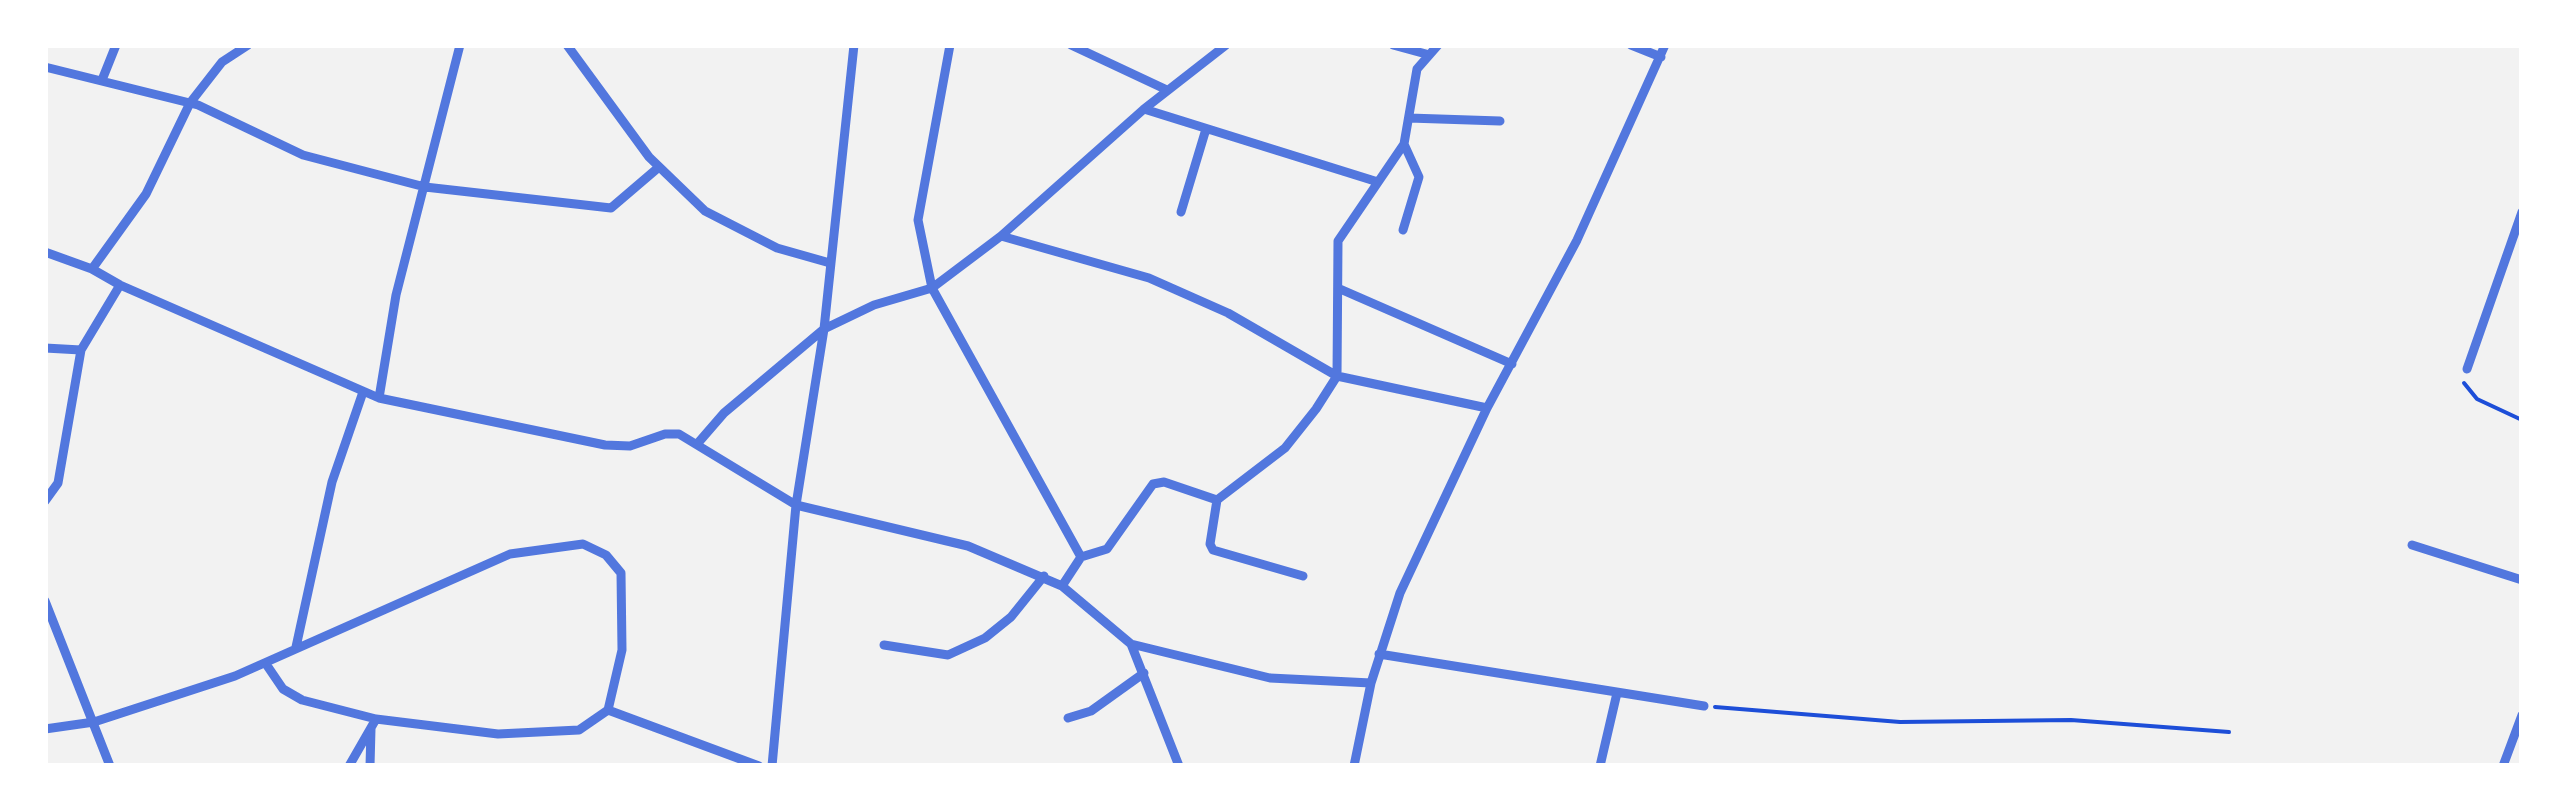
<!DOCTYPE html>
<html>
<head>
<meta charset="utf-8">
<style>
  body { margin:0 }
  #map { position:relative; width:2567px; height:811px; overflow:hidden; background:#f2f2f2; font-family:"Archivo Narrow",sans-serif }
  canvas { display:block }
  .frame { position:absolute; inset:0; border:48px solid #fff; pointer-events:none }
</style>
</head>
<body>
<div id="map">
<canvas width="2567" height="811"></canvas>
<div class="frame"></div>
</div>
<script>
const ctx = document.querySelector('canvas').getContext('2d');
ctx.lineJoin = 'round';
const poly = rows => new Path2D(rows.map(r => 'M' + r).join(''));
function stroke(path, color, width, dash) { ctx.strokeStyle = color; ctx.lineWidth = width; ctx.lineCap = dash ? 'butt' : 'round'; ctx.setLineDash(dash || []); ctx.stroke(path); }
const path = poly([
  [2464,383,2477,399,2522,420],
  [1715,707,1900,722,2071,720,2229,732]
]);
const minor = poly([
  [567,45,649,157,705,211,777,248,830,263],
  [950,45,918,220,932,288,1081,557,1062,586,1131,644,1179,766],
  [1071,45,1167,90],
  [1393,45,1426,54],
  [1631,45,1661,57],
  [45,67,198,105,303,155,425,187,611,208,659,167],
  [102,80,116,45],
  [1144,109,1378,182],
  [1409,118,1500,121],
  [1181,212,1206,129],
  [1403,230,1419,177,1404,144],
  [1001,236,1149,278,1228,313,1337,376,1487,408],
  [45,252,92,269,120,285,379,398,605,445,630,446,665,434,679,434,796,505,968,546,1062,586],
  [92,269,146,194,190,103,222,62,248,45],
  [1340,289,1512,364],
  [45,348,81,350],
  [2467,369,2522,212],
  [379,398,396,295,460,45],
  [698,443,724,413,824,329,854,45],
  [1217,500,1210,544,1213,550,1303,576],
  [45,501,58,483,81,350,120,285],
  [2412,545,2522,580],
  [1081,557,1107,549,1153,484,1164,482,1217,500,1285,448,1316,409,1337,376,1338,241,1404,144,1417,69,1438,45],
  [45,601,110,766],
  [1131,644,1270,678,1371,683],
  [884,645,948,655,985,638,1011,617,1044,576],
  [296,647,332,482,363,392],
  [1379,654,1704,706],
  [608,710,759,766],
  [1068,718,1091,711,1144,673],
  [45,729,94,722,235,676,510,554,583,544,606,555,621,573,622,650,608,710,579,730,498,734,376,719,302,700,283,689,266,664],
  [349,766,376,719],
  [370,766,371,729],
  [772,766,796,505,824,329,874,305,932,288,1001,236,1144,109,1226,45],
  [1354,766,1371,683,1400,593,1487,408,1577,240,1665,45],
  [1600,766,1617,693],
  [2503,766,2522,715]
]);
stroke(path, '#1d4ed8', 4);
stroke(minor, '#5277de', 9);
</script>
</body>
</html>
